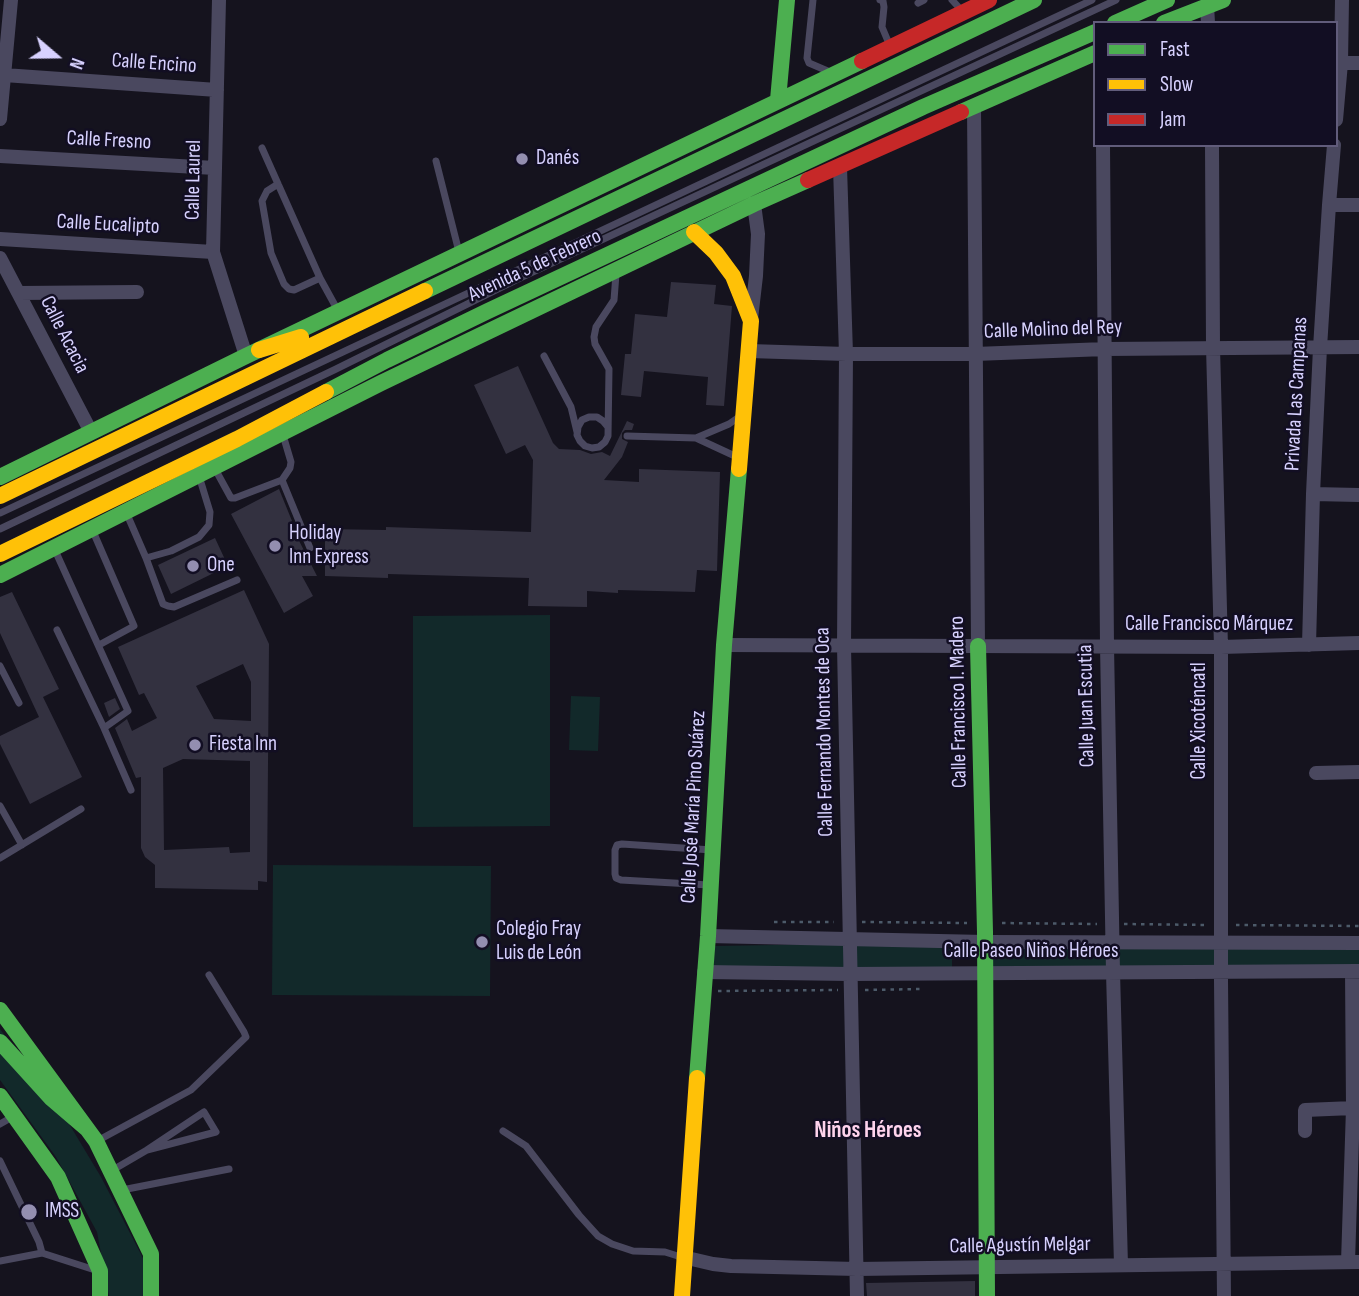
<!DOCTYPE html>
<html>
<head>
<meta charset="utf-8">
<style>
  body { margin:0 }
  #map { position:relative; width:1359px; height:1296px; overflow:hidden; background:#15131e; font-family:"Sofia Sans Condensed",sans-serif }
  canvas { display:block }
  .legend { position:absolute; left:1093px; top:21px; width:245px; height:126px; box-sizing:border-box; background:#120e23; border:2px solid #615c7b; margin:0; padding:9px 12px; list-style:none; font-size:21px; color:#d7d1fe }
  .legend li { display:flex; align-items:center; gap:14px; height:35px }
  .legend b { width:35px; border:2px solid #615c7b }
  .north { position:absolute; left:21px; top:21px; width:70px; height:70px; -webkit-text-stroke:5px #120e23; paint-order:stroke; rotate:110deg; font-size:19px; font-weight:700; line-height:28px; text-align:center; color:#d7d1fe }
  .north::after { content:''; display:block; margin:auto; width:24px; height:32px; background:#d7d1fe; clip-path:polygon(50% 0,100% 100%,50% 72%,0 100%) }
</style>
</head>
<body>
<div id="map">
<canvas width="1359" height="1296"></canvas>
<ul class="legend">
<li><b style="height:9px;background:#4caf50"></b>Fast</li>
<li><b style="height:9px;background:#ffc107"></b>Slow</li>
<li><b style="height:9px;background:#c62828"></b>Jam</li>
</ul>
<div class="north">N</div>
</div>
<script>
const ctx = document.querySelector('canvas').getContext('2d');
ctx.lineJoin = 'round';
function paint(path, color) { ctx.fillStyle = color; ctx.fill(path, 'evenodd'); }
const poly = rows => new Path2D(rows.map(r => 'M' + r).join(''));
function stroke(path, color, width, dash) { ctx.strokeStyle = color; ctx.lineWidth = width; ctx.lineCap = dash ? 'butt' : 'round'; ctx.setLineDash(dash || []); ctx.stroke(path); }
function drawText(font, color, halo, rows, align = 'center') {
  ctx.font = font + ' "Sofia Sans Condensed",sans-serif'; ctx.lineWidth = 5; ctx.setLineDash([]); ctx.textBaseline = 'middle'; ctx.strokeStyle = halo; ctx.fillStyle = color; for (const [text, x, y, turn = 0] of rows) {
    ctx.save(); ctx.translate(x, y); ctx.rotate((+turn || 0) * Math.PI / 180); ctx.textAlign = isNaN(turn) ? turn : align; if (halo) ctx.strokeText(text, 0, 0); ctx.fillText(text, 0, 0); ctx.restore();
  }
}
const green = poly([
  [550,615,550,826,413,827,413,616],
  [571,696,600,697,598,751,569,750],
  [273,865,491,866,490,996,272,995],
  [952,942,952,967,713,975,715,946],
  [985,942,1359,943,1359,971,986,973],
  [0,1029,65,1117,101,1177,145,1262,147,1296,109,1296,97,1232,56,1157,0,1080]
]);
const building = poly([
  [671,282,716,285,714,304,732,306,724,406,706,405,708,377,644,371,641,397,621,395,625,354,631,354,635,314,667,317],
  [518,366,553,443,559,449,580,450,591,454,602,452,610,456,627,421,634,424,632,430,625,430,622,433,622,439,628,442,622,457,604,480,639,482,639,469,720,472,717,571,697,570,695,592,618,590,618,593,587,591,587,607,528,606,529,578,388,574,388,578,325,576,325,529,386,530,386,527,531,532,533,460,525,445,506,454,474,385],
  [279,489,292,521,290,523,317,576,302,576,313,596,284,613,231,514],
  [215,538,228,566,171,594,158,565],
  [244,590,269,644,267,882,258,881,258,890,155,888,155,865,145,857,141,848,141,777,136,778,115,728,127,719,132,731,157,718,144,693,139,695,118,647],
  [243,664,251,682,251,721,214,719,196,686],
  [183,759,250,761,250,852,230,853,229,847,164,850,163,768],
  [12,592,59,689,43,697,82,777,30,804,0,744,0,736,39,717,0,633,0,597],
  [115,698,120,709,109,717,104,703],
  [975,1281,975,1296,867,1296,866,1283]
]);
const path = poly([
  [774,922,834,922],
  [862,922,967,923],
  [1002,923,1097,924],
  [1124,924,1209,925],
  [1236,925,1359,926],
  [865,990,922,989],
  [718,991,838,990]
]);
const lane = poly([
  [813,0,807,58,809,63,830,72],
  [880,0,883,1,884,7,882,27,890,46],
  [952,0,963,12],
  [918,3,924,0],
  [262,148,320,278,337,309],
  [436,161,459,252],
  [278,184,267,191,262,201,271,253,284,284,289,289,294,290,320,278],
  [544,356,571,407,577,432],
  [608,427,603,421,597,417,589,417,582,420,578,427,577,435,580,441,585,446,592,448,599,447,605,442,608,436,609,369,595,344,594,337,596,327,614,300,616,274],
  [627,436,696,438,737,457],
  [696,438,729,424,739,417],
  [214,467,231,498,235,498,282,480,290,468,291,462,283,435],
  [282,480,310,548],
  [126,512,146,558,171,551,199,537,209,525,210,512,199,476],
  [0,513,1092,0],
  [0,529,334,370,522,277,1116,0],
  [92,529,134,626,99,645],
  [54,548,128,711,104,728],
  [146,558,163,604,168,606,174,607,237,580],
  [57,630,104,728,131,790],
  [0,666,19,703],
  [0,806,22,845],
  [0,858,81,809],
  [709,885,621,880,616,878,615,874,615,850,617,845,622,844,712,850],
  [204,1112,216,1132,147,1150,204,1112],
  [0,1124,14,1116],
  [503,1131,526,1146,579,1215,598,1236,612,1244,633,1251,665,1252,681,1257],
  [97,1141,191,1090,246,1037,244,1032,209,975],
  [0,1161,39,1242,42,1253,0,1261],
  [111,1171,147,1150],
  [122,1190,229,1169],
  [42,1253,95,1270]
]);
const street = poly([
  [219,0,213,252,246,356],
  [1207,5,1208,23],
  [1336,63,1359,63],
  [4,75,217,90],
  [974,106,978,646],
  [0,119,11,0],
  [1336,120,1341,63,1342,0],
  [1103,145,1107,646,1113,972,1121,1265],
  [1212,145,1213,347,1221,647,1221,981,1224,1296],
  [0,156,215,168],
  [840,167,846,354,844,646,857,1296],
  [1329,205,1359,205],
  [0,239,213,252],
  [0,258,91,432],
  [19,293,137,292],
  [751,319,756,276,758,234,754,204],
  [749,351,846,354,975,354,1105,349,1359,347],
  [1313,494,1359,495],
  [724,645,1221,647,1359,643],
  [1309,645,1313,494,1320,348,1329,205,1334,145],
  [1316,773,1359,772],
  [708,936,985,942,1359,943],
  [704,972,850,974,1359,971],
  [1305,1131,1305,1110,1353,1108],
  [683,1257,713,1264,731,1266,857,1269,1359,1262],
  [1348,1262,1353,1108,1352,971]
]);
const fast = poly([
  [1115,23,1167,0],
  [1164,23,1223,0],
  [778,100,787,0],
  [961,112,1095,53],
  [425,291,1034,0],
  [326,392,387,360,488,311,923,107,1095,32],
  [0,477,246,356,862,61],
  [0,575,381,383,754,204,808,180],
  [978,646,985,932,987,1296],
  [0,1010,96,1141,151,1254,151,1296],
  [0,1042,52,1099,87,1129],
  [697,1078,708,936,724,645,739,469],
  [0,1096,58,1177,100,1271,100,1296]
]);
const slow = poly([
  [694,232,716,253,733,276,751,321,739,469],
  [259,350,301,337],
  [0,496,425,291],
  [0,554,237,439,326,392],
  [682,1296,697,1078]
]);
const jam = poly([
  [862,61,989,0],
  [808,180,961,112]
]);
const markers = [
  [522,159,7,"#938eb0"],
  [275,546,7,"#938eb0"],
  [193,566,7,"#938eb0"],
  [195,745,7,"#938eb0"],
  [482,942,7,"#938eb0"],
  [29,1212,9,"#938eb0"]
];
const streetNames = [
  ["Calle Encino",154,64,4],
  ["Calle Fresno",109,141,3],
  ["Calle Laurel",194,180,-89],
  ["Calle Eucalipto",108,225,3],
  ["Avenida 5 de Febrero",535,266,-25],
  ["Calle Molino del Rey",1053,330,-2],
  ["Calle Acacia",64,335,63],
  ["Privada Las Campanas",1297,394,-87],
  ["Calle Francisco Márquez",1209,625],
  ["Calle Francisco I. Madero",959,702,-91],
  ["Calle Juan Escutia",1087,706,-91],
  ["Calle Xicoténcatl",1200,721,-90],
  ["Calle Fernando Montes de Oca",825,732,-91],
  ["Calle José María Pino Suárez",694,807,-87],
  ["Calle Paseo Niños Héroes",1031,952],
  ["Calle Agustín Melgar",1020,1246,-1]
];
const poiNames = [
  ["Danés",536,159],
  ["Holiday",289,534],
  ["Inn Express",289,558],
  ["One",207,566],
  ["Fiesta Inn",209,745],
  ["Colegio Fray",496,930],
  ["Luis de León",496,954],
  ["IMSS",45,1212]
];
const neighbourhoodNames = [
  ["Niños Héroes",868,1131]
];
paint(green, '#12292a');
paint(building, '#333140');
stroke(path, '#4c5a69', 2.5, [3.5, 5]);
stroke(lane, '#4a485f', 7);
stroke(street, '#4a485f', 14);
stroke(fast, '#4caf50', 16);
stroke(slow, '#ffc107', 16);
stroke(jam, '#c62828', 16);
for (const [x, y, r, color] of markers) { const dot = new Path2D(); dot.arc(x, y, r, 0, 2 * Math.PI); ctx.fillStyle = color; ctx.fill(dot); stroke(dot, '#120e23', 2.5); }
drawText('21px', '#d7d1fe', '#120e23', streetNames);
drawText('21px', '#d7d1fe', '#120e23', poiNames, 'left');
drawText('bold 23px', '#fed3ed', '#120e23', neighbourhoodNames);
</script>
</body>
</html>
